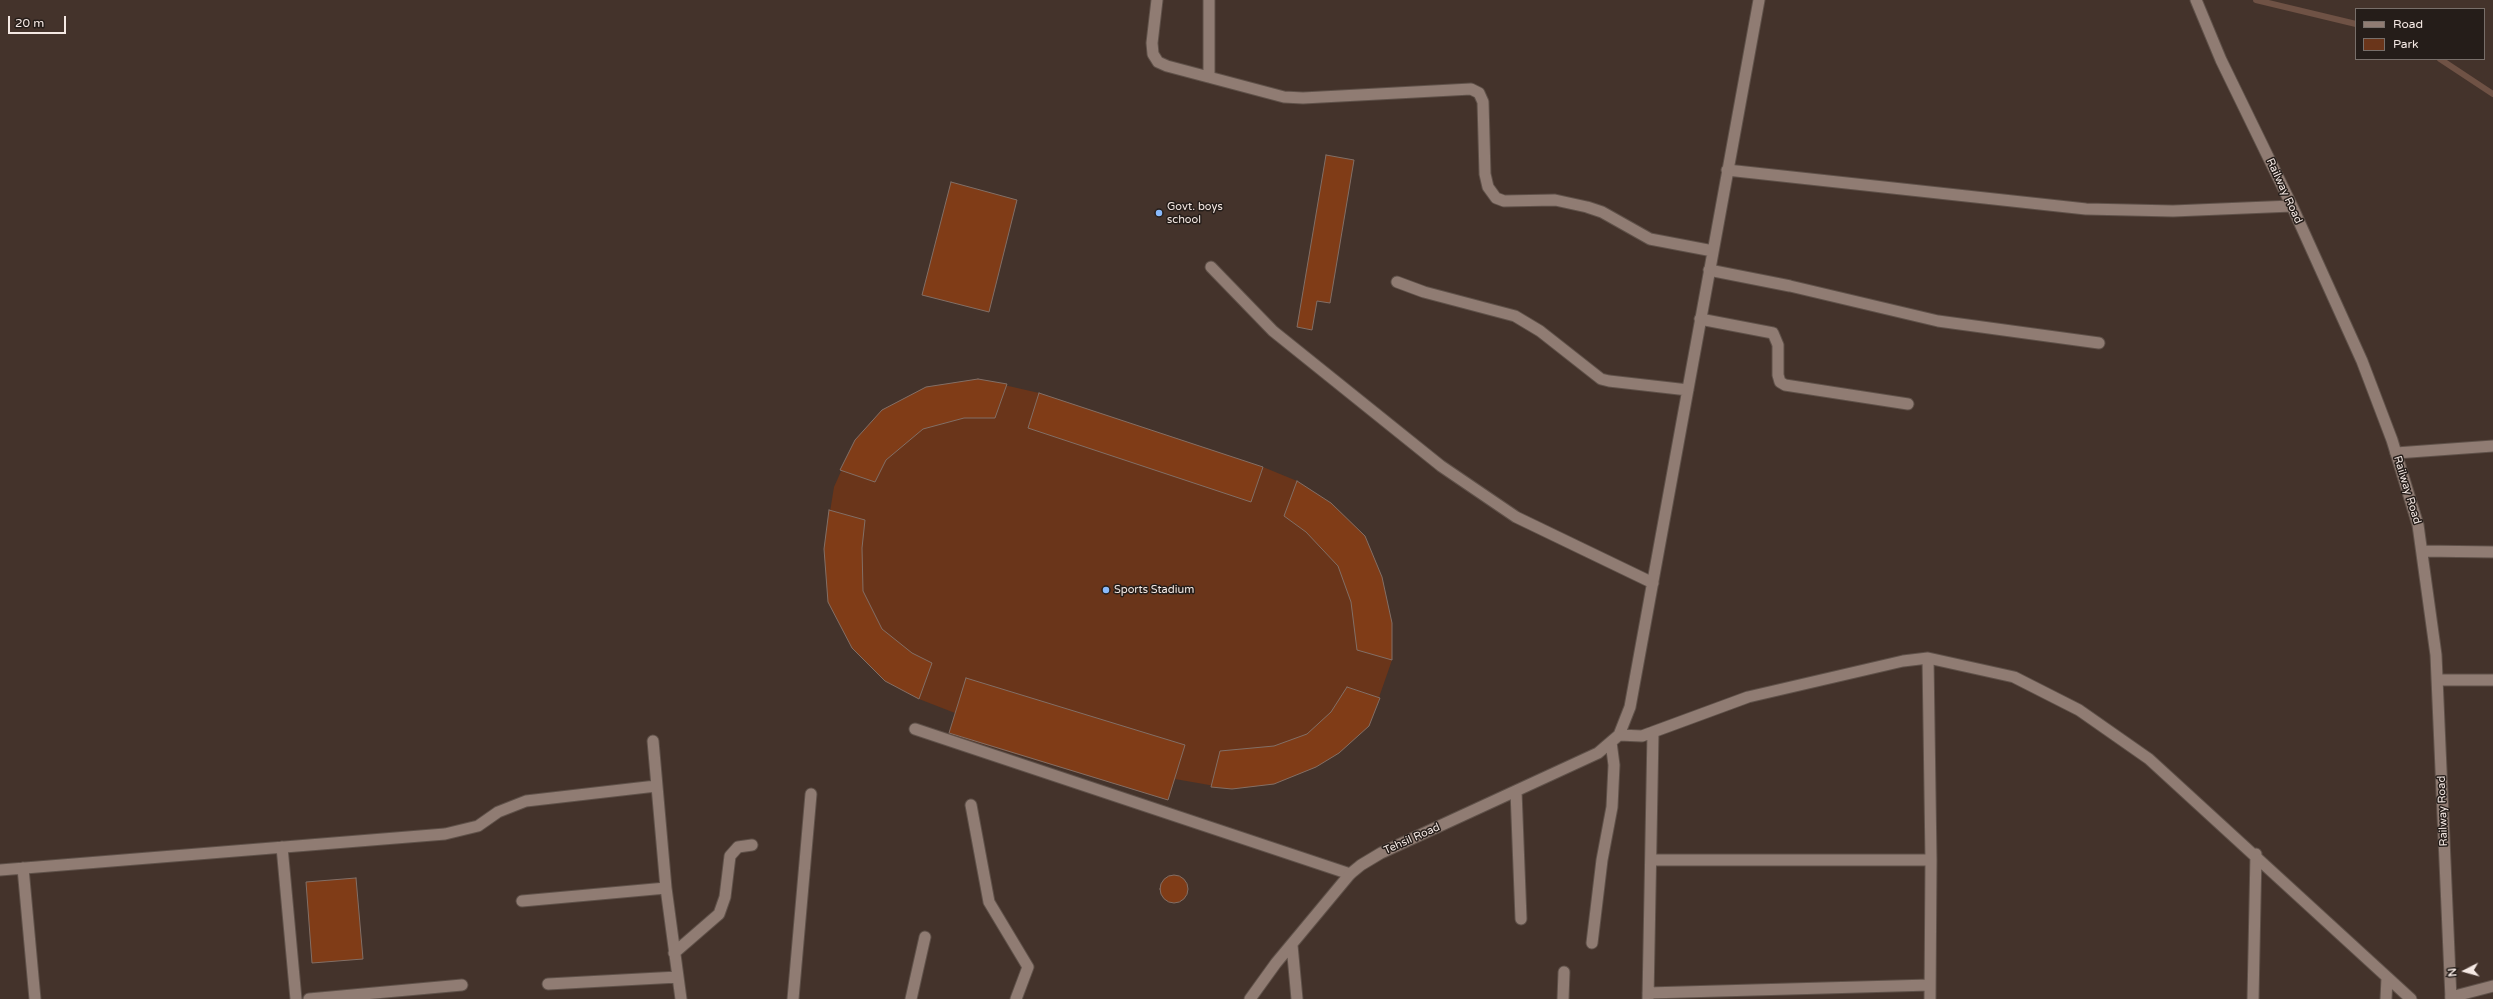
<!DOCTYPE html>
<html>
<head>
<meta charset="utf-8">
<style>
  body { margin:0 }
  #map { position:relative; width:2493px; height:999px; overflow:hidden; background:#44332b; font-family:"Varela Round",sans-serif }
  canvas { display:block }
  .legend { position:absolute; left:2355px; top:8px; width:130px; height:52px; box-sizing:border-box; background:#251d19; border:1px solid #786f6a; margin:0; padding:5px 7px; list-style:none; font-size:12px; color:#f5e9e4 }
  .legend li { display:flex; align-items:center; gap:8px; height:20px }
  .legend b { width:20px; border:1px solid #786f6a }
  .north { position:absolute; left:2445px; top:951px; width:40px; height:40px; -webkit-text-stroke:3px #251d19; paint-order:stroke; rotate:264deg; font-size:11px; font-weight:700; line-height:16px; text-align:center; color:#f5e9e4 }
  .north::after { content:''; display:block; margin:auto; width:14px; height:18px; background:#f5e9e4; clip-path:polygon(50% 0,100% 100%,50% 72%,0 100%) }
  .scale { position:absolute; left:8px; top:16px; width:58px; height:18px; box-sizing:border-box; border:2px solid #f5e9e4; border-top:0; padding-left:5px; font-size:12px; line-height:14px; white-space:nowrap; color:#f5e9e4; -webkit-text-stroke:3px #251d19; paint-order:stroke }
</style>
</head>
<body>
<div id="map">
<canvas width="2493" height="999"></canvas>
<ul class="legend">
<li><b style="height:5px;background:#907c73"></b>Road</li>
<li><b style="height:11px;background:#6a351a"></b>Park</li>
</ul>
<div class="north">N</div>
<div class="scale">20 m</div>
</div>
<script>
const ctx = document.querySelector('canvas').getContext('2d');
ctx.lineJoin = 'round';
function paint(path, color) { ctx.fillStyle = color; ctx.fill(path, 'evenodd'); }
const poly = rows => new Path2D(rows.map(r => 'M' + r).join(''));
function stroke(path, color, width, dash) { ctx.strokeStyle = color; ctx.lineWidth = width; ctx.lineCap = dash ? 'butt' : 'round'; ctx.setLineDash(dash || []); ctx.stroke(path); }
function drawText(font, color, halo, rows, align = 'center') {
  ctx.font = font + ' "Varela Round",sans-serif'; ctx.lineWidth = 3; ctx.setLineDash([]); ctx.textBaseline = 'middle'; ctx.strokeStyle = halo; ctx.fillStyle = color; for (const [text, x, y, turn = 0] of rows) {
    ctx.save(); ctx.translate(x, y); ctx.rotate((+turn || 0) * Math.PI / 180); ctx.textAlign = isNaN(turn) ? turn : align; if (halo) ctx.strokeText(text, 0, 0); ctx.fillText(text, 0, 0); ctx.restore();
  }
}
const green = poly([
  [978,379,1039,393,1263,467,1297,481,1331,503,1365,536,1382,577,1392,623,1392,660,1369,726,1339,753,1316,767,1274,784,1232,789,1175,779,1168,800,949,734,955,713,919,699,885,681,852,648,828,602,824,549,834,487,855,440,882,410,926,387]
]);
const stream = poly([
  [2256,0,2356,24],
  [2440,59,2493,94]
]);
const building = poly([
  [1326,155,1354,160,1330,303,1317,301,1312,330,1297,327,1326,155],
  [951,182,1017,200,989,312,922,295,951,182],
  [978,379,1007,384,995,418,964,418,923,429,886,460,875,482,840,470,855,440,882,410,926,387,978,379],
  [1039,393,1263,467,1251,502,1028,428,1039,393],
  [1297,481,1331,503,1365,536,1382,577,1392,623,1392,660,1357,650,1351,602,1338,566,1306,532,1284,516,1297,481],
  [829,510,865,520,862,548,863,591,882,629,912,653,932,663,919,699,885,681,852,648,828,602,824,549,829,510],
  [966,678,1185,745,1168,800,949,733,966,678],
  [1347,687,1380,698,1369,726,1339,753,1316,767,1274,784,1232,789,1211,787,1220,751,1274,746,1307,734,1331,712,1347,687],
  '1160 889a14 14 0 1 1 28 0a14 14 0 1 1-28 0Z',
  [356,878,363,959,312,963,306,882,356,878]
]);
const service = poly([
  [2396,453,2493,446],
  [915,729,1350,874],
  [2451,997,2493,986]
]);
const minor = poly([
  [1157,0,1152,43,1153,54,1158,62,1167,66,1284,97,1303,98,1471,89,1479,93,1483,102,1485,174,1488,187,1496,198,1504,201,1555,200,1587,207,1602,212,1650,239,1713,251],
  [1209,0,1209,77],
  [2196,0,2221,60,2292,206,2362,361,2392,440,2418,525,2436,655,2451,999],
  [1727,170,2086,209,2173,211,2292,206],
  [1211,267,1273,331,1441,466,1516,517,1653,583],
  [1709,270,1790,286,1938,321,2099,343],
  [1397,282,1424,292,1515,316,1540,331,1601,379,1609,381,1688,390],
  [1700,319,1773,333,1778,345,1778,375,1780,382,1785,385,1908,404],
  [2423,551,2493,552],
  [1928,658,1931,860,1930,999],
  [2438,680,2493,680],
  [1619,735,1642,736,1748,697,1903,661,1928,658,2014,677,2079,710,2149,759,2411,999],
  [653,741,666,888,681,999],
  [1516,791,1521,919],
  [971,805,989,902,1028,967,1016,999],
  [282,847,296,999],
  [1651,860,1931,860],
  [23,868,35,999],
  [0,870,445,834,478,826,498,812,526,801,656,786],
  [522,901,666,888],
  [1592,943,1602,860,1612,807,1614,765,1611,742],
  [1292,945,1297,999],
  [674,953,719,914,725,897,730,856,738,847,752,845],
  [548,984,678,977],
  [1648,993,1930,985],
  [309,999,462,985],
  [793,999,811,794],
  [911,999,925,937],
  [1250,999,1276,963,1350,874,1361,865,1381,853,1598,753,1619,735,1630,707,1759,0],
  [1563,999,1564,972],
  [1648,999,1653,732],
  [2253,999,2256,854],
  [2386,999,2387,978]
]);
const markers = [
  [1159,213,4,"#89bafc"],
  [1106,590,4,"#89bafc"]
];
const streetNames = [
  ["Railway Road",2284,191,65],
  ["Railway Road",2407,490,73],
  ["Railway Road",2443,811,-92],
  ["Tehsil Road",1412,839,-24]
];
const poiNames = [
  ["Govt. boys",1167,207],
  ["school",1167,220],
  ["Sports Stadium",1114,590]
];
paint(green, '#6a351a');
stroke(stream, '#6f5245', 6);
paint(building, '#803c17');
stroke(building, '#826f66', 1);
stroke(service, '#5f5149', 13);
stroke(minor, '#5f5149', 13);
stroke(service, '#907c73', 11);
stroke(minor, '#907c73', 11);
for (const [x, y, r, color] of markers) { const dot = new Path2D(); dot.arc(x, y, r, 0, 2 * Math.PI); ctx.fillStyle = color; ctx.fill(dot); stroke(dot, '#251d19', 1.5); }
drawText('11px', '#f5e9e4', '#251d19', streetNames);
drawText('11px', '#f5e9e4', '#251d19', poiNames, 'left');
</script>
</body>
</html>
